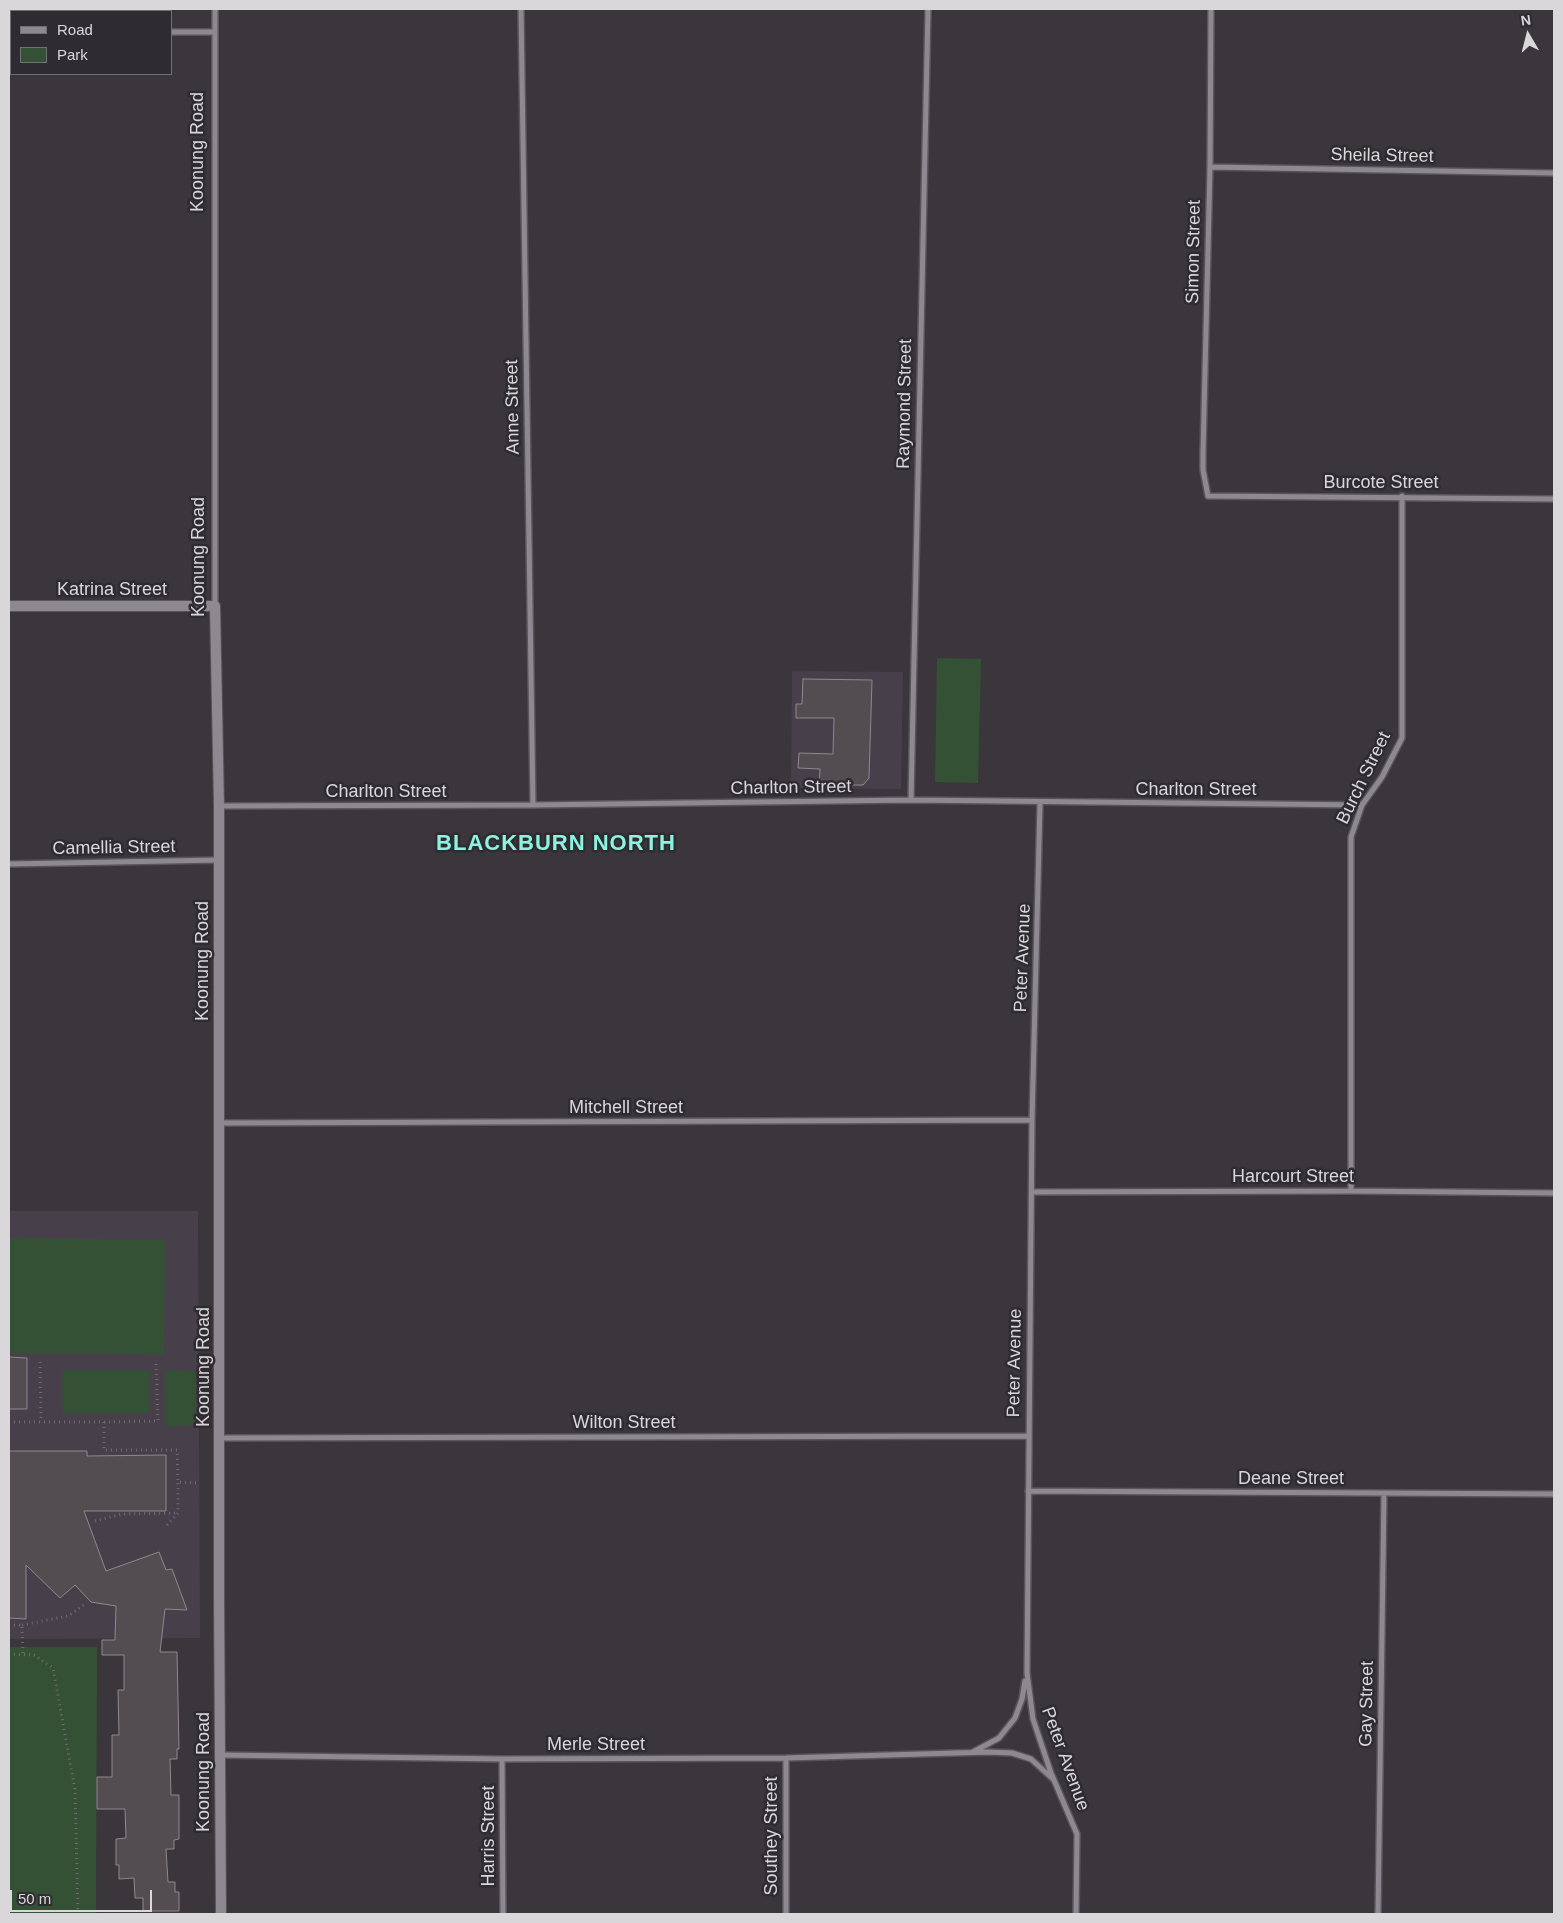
<!DOCTYPE html>
<html>
<head>
<meta charset="utf-8">
<style>
  body { margin:0 }
  #map { position:relative; width:1563px; height:1923px; overflow:hidden; background:#3a363c; font-family:Arial,sans-serif }
  canvas { display:block }
  .frame { position:absolute; inset:0; border:10px solid #d9d7da; pointer-events:none }
  .legend { position:absolute; left:10px; top:10px; width:162px; height:65px; box-sizing:border-box; background:#2f2c31; border:1px solid #737075; margin:0; padding:6px 9px; list-style:none; font-size:15px; color:#d9d7da }
  .legend li { display:flex; align-items:center; gap:10px; height:25px }
  .legend b { width:25px; border:1px solid #737075 }
  .north { position:absolute; left:1503px; top:10px; width:50px; height:50px; -webkit-text-stroke:4px #2f2c31; paint-order:stroke; rotate:352deg; font-size:14px; font-weight:700; line-height:20px; text-align:center; color:#d9d7da }
  .north::after { content:''; display:block; margin:auto; width:18px; height:22px; background:#d9d7da; clip-path:polygon(50% 0,100% 100%,50% 72%,0 100%) }
  .scale { position:absolute; left:10px; top:1890px; width:142px; height:22px; box-sizing:border-box; border:2px solid #d9d7da; border-top:0; padding-left:6px; font-size:15px; line-height:18px; white-space:nowrap; color:#d9d7da; -webkit-text-stroke:4px #2f2c31; paint-order:stroke }
</style>
</head>
<body>
<div id="map">
<canvas width="1563" height="1923"></canvas>
<div class="frame"></div>
<ul class="legend">
<li><b style="height:6px;background:#8e8990"></b>Road</li>
<li><b style="height:14px;background:#355135"></b>Park</li>
</ul>
<div class="north">N</div>
<div class="scale">50 m</div>
</div>
<script>
const ctx = document.querySelector('canvas').getContext('2d');
ctx.lineJoin = 'round';
function paint(path, color) { ctx.fillStyle = color; ctx.fill(path, 'evenodd'); }
const poly = rows => new Path2D(rows.map(r => 'M' + r).join(''));
function stroke(path, color, width, dash) { ctx.strokeStyle = color; ctx.lineWidth = width; ctx.lineCap = dash ? 'butt' : 'round'; ctx.setLineDash(dash || []); ctx.stroke(path); }
function drawText(font, color, halo, rows, align = 'center') {
  ctx.font = font + ' Arial,sans-serif'; ctx.lineWidth = 5; ctx.setLineDash([]); ctx.textBaseline = 'middle'; ctx.strokeStyle = halo; ctx.fillStyle = color; for (const [text, x, y, turn = 0] of rows) {
    ctx.save(); ctx.translate(x, y); ctx.rotate((+turn || 0) * Math.PI / 180); ctx.textAlign = isNaN(turn) ? turn : align; if (halo) ctx.strokeText(text, 0, 0); ctx.fillText(text, 0, 0); ctx.restore();
  }
}
const built = poly([
  [792,671,903,672,901,789,791,788],
  [9,1211,198,1211,200,1638,9,1639]
]);
const green = poly([
  [937,658,981,659,978,783,935,782],
  [9,1238,165,1240,164,1354,9,1353],
  [62,1370,149,1370,149,1413,63,1413],
  [165,1370,195,1371,196,1425,166,1426],
  [9,1647,97,1647,96,1914,9,1914]
]);
const building = poly([
  [803,679,872,680,869,778,863,785,819,785,820,769,798,768,799,753,833,754,834,718,796,718,796,704,802,704,803,679],
  [9,1357,27,1358,27,1409,9,1409,9,1357],
  [9,1451,87,1451,87,1456,166,1455,166,1511,84,1511,106,1571,159,1552,166,1570,172,1569,187,1610,165,1609,160,1652,177,1652,179,1749,177,1749,177,1759,170,1759,171,1795,179,1795,179,1839,174,1840,174,1849,166,1849,168,1882,175,1882,175,1892,179,1892,179,1911,143,1911,143,1898,135,1898,134,1878,119,1879,119,1865,116,1865,116,1839,126,1838,125,1809,97,1809,97,1777,112,1777,112,1735,119,1735,118,1690,124,1690,124,1655,102,1655,102,1640,115,1640,116,1606,91,1602,75,1585,60,1598,26,1565,26,1619,9,1618,9,1451]
]);
const path = poly([
  [40,1362,41,1421],
  [9,1422,104,1422,104,1450,177,1450,178,1482,199,1483],
  [104,1422,158,1421,156,1363],
  [95,1521,122,1514,178,1513],
  [167,1525,178,1513,178,1482],
  [9,1625,22,1625,23,1654],
  [22,1625,68,1616,85,1604],
  [9,1654,34,1655,53,1668,75,1790,78,1914]
]);
const street = poly([
  [215,9,215,606],
  [521,9,533,805],
  [1211,9,1210,167,1203,453,1203,470,1208,496,1554,499],
  [171,32,215,32],
  [9,35,11,35],
  [1210,167,1554,173],
  [911,800,928,9],
  [1040,803,1032,1120,1027,1673,1033,1719,1051,1773,1077,1834,1076,1914],
  [219,806,533,805,911,800,1362,805],
  [9,864,219,860],
  [219,1123,1032,1120],
  [1351,1191,1351,837,1362,805,1382,777,1402,738,1402,496],
  [1032,1192,1351,1191,1554,1193],
  [220,1438,1028,1436],
  [1028,1491,1554,1494],
  [973,1752,999,1738,1015,1718,1022,1699,1025,1681],
  [220,1755,502,1759,786,1758,989,1752,1012,1753,1031,1759,1053,1779],
  [786,1758,786,1914],
  [502,1759,503,1914],
  [1378,1914,1384,1493]
]);
const secondary = poly([
  [9,606,215,606,219,806,219,1597,221,1914]
]);
const streetNames = [
  ["Koonung Road",198,152,-90],
  ["Sheila Street",1382,156,1],
  ["Simon Street",1194,252,-89],
  ["Raymond Street",905,404,-89],
  ["Anne Street",513,407,-91],
  ["Burcote Street",1381,483],
  ["Koonung Road",199,557,-90],
  ["Katrina Street",112,590],
  ["Burch Street",1364,778,-64],
  ["Charlton Street",791,788,-1],
  ["Charlton Street",1196,790],
  ["Charlton Street",386,792],
  ["Camellia Street",114,848,-1],
  ["Peter Avenue",1023,958,-88],
  ["Koonung Road",203,961,-90],
  ["Mitchell Street",626,1108],
  ["Harcourt Street",1293,1177],
  ["Peter Avenue",1015,1363,-89],
  ["Koonung Road",204,1367,-90],
  ["Wilton Street",624,1423],
  ["Deane Street",1291,1479],
  ["Gay Street",1367,1704,-89],
  ["Merle Street",596,1745],
  ["Peter Avenue",1065,1759,70],
  ["Koonung Road",204,1772,-90],
  ["Harris Street",489,1836,-90],
  ["Southey Street",772,1836,-90]
];
const districtNames = [
  ["BLACKBURN NORTH",556,844]
];
paint(built, '#47404b');
paint(green, '#355135');
paint(building, '#534c50');
stroke(building, '#90888c', 1);
stroke(street, '#58555a', 8);
stroke(secondary, '#58555a', 12);
stroke(path, '#6f6b70', 3, [1, 4]);
stroke(street, '#8e8990', 5);
stroke(secondary, '#8e8990', 10);
drawText('18px', '#d9d7da', '#2f2c31', streetNames);
ctx.letterSpacing = '1px';
drawText('bold 22px', '#8df3e0', '#2f2c31', districtNames);
ctx.letterSpacing = '0px';
</script>
</body>
</html>
